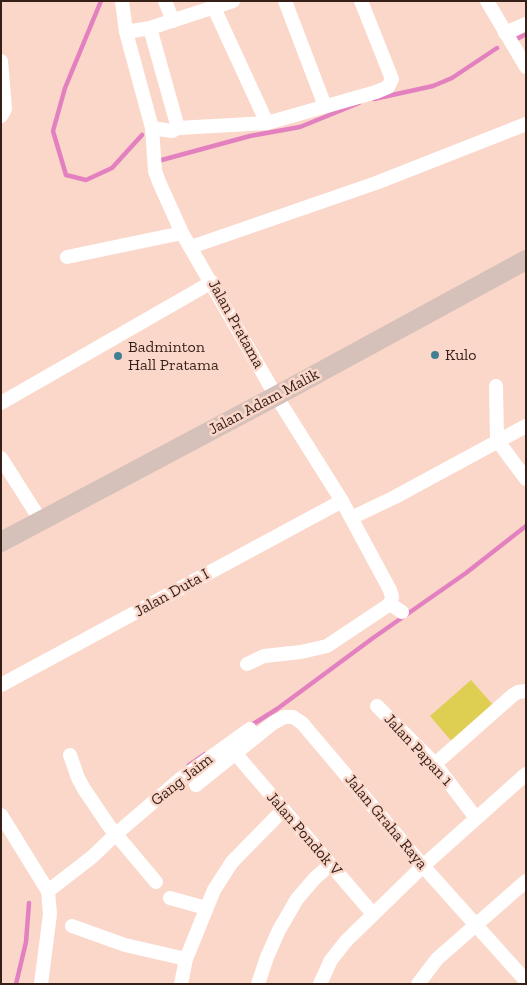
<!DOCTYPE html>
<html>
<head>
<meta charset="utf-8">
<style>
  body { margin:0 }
  #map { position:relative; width:527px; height:985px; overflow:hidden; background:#fbd7ca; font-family:"Zilla Slab",serif }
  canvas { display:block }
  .frame { position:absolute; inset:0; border:2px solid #351f17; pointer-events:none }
</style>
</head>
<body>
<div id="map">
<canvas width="527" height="985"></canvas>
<div class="frame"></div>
</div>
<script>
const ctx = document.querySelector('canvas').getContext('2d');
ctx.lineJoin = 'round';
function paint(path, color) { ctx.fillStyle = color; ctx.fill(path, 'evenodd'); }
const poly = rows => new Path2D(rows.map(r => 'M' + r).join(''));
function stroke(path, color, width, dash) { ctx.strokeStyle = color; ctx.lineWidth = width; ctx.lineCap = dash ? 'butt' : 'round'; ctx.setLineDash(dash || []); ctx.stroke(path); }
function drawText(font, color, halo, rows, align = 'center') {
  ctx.font = font + ' "Zilla Slab",serif'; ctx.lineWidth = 5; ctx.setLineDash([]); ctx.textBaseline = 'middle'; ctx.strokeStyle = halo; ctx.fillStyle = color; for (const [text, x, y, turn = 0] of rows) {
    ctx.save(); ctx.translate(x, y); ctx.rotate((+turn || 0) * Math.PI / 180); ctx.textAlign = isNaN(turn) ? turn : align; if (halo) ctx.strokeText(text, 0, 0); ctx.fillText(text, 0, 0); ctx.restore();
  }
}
const green = poly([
  [471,680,494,706,453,743,430,716]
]);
const stream = poly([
  [101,1,65,88,53,131,66,175,86,180,112,168,142,135],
  [515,40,526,34],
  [374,99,433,86,452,78,497,48],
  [159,159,158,161,250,136,300,127,359,103],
  [250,726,277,709,373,638,466,573,526,526],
  [189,765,205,754],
  [16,984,26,942,29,903]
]);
const street = poly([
  [122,1,126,32,152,128,155,171,159,182,182,233,276,396,342,501,390,590,392,597,390,604,327,646,301,652,264,656,247,664],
  [165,1,173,21],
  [285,1,325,106],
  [487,1,526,67],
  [214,8,267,123],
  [150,28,178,128],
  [126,32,150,28,233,1],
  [505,33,526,24],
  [1,61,5,109,1,116],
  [152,128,172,131,178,128,267,123,376,92,388,87,392,79,361,1],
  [191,247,376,183,526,124],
  [67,257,182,233],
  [496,386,497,440,526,479],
  [1,403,212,282],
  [1,458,41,521],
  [351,518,395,497,526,426],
  [390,604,402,612],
  [1,685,342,501],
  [377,706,435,764,476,818],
  [235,753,373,914],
  [70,755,78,778,84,789,109,826,156,882],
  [435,764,513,695,518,692,526,691],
  [196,785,273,723,284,717,293,717,302,723,423,866,526,981],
  [1,815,48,891,50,914,41,984],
  [48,891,92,857,116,834,179,780,250,729],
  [170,898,206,908],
  [72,926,125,945,186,959],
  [181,984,186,959,214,890,232,862,283,810],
  [258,984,267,957,279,930,297,899,315,878,330,865],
  [320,984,331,960,346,941,423,866,526,774],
  [418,984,437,959,526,881]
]);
const secondary = poly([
  [1,542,276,396,526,260]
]);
const markers = [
  [435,355,5,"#418094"],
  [118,356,5,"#418094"]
];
const streetNames = [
  ["Jalan Pratama",236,324,61],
  ["Jalan Adam Malik",264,402,-28],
  ["Jalan Duta I",172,593,-29],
  ["Jalan Papan 1",418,750,47],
  ["Gang Jaim",182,780,-38],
  ["Jalan Graha Raya",386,822,50],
  ["Jalan Pondok V",304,834,49]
];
const poiNames = [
  ["Badminton",128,347],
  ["Hall Pratama",128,365],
  ["Kulo",445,355]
];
paint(green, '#dece52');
stroke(stream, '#e380c0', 4.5);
stroke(street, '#fff', 14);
stroke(secondary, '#d5c1b9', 20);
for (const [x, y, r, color] of markers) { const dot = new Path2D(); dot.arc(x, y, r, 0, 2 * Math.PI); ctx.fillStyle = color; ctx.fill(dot); stroke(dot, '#fbd7ca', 2); }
drawText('16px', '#351f17', '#fbd7ca', streetNames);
drawText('16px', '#351f17', '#fbd7ca', poiNames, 'left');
</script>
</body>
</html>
